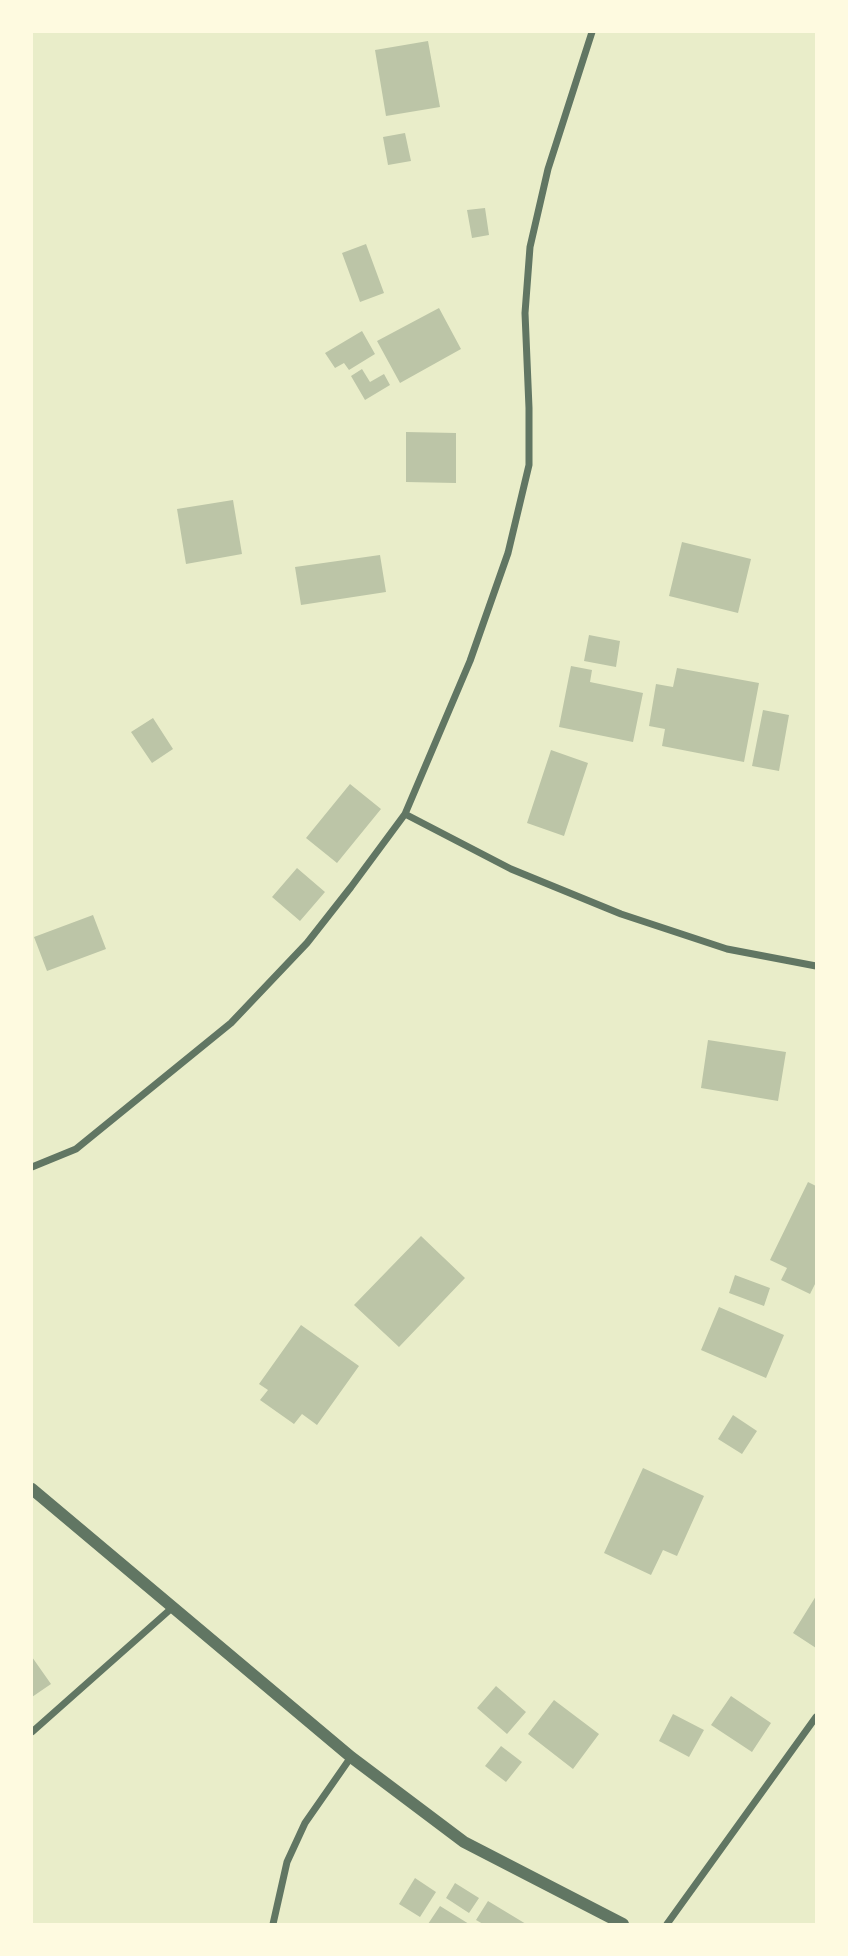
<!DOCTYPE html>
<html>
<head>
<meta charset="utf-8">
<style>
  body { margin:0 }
  #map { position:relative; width:848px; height:1956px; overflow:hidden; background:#e9edc9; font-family:"Titillium Web",sans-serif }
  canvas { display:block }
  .frame { position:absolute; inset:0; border:33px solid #fefae0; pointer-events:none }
</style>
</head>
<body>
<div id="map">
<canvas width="848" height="1956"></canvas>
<div class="frame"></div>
</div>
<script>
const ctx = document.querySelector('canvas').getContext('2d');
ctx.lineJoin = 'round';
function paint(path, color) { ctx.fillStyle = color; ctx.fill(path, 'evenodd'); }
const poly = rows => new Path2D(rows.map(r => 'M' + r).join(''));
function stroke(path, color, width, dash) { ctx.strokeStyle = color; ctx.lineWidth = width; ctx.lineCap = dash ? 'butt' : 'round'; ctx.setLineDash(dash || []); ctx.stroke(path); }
const building = poly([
  [428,41,440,107,386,116,375,50],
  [405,133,411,161,388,165,383,137],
  [485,208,489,235,472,238,467,210],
  [366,244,384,293,360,302,342,253],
  [439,308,461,349,400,383,377,341],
  [362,331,375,354,349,370,344,363,335,368,325,353],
  [362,369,370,382,384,374,390,385,365,400,351,376],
  [406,432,456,433,456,483,406,482],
  [233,500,242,554,186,564,177,509],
  [682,542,751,559,738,613,669,596],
  [380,555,386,592,301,605,295,567],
  [589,635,620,641,616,667,584,661],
  [571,666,592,670,590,682,643,693,633,742,559,727],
  [677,668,759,683,744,762,662,746,665,729,649,726,656,684,673,687],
  [763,710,789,715,779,771,752,766],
  [153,718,173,749,152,763,131,732],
  [551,750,588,763,564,836,527,823],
  [350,784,381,809,337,863,306,838],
  [297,868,325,892,300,921,272,897],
  [93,915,106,949,47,971,34,937],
  [708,1040,786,1052,778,1101,701,1088],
  [808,1182,816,1186,816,1282,810,1294,781,1280,787,1268,770,1260],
  [421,1236,465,1278,399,1347,354,1305],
  [735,1275,770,1288,764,1306,729,1293],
  [719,1307,784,1335,766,1378,701,1350],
  [301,1325,359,1366,317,1425,302,1414,294,1424,260,1400,268,1390,259,1384],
  [733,1415,757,1431,742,1454,718,1439],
  [643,1468,704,1496,677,1556,663,1550,651,1575,604,1553],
  [816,1596,816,1648,793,1633],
  [32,1657,51,1684,32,1697],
  [496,1686,526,1712,507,1734,477,1708],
  [731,1696,771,1723,752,1752,711,1725],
  [554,1700,599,1734,573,1769,528,1734],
  [673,1714,704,1730,689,1757,659,1741],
  [501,1746,522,1762,506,1782,485,1766],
  [415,1878,436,1892,420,1917,399,1904],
  [455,1883,479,1898,469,1913,446,1898],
  [488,1901,526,1924,483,1924,476,1920],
  [440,1906,469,1924,428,1924]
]);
const minor = poly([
  [405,814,511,869,621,914,727,949,816,966],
  [32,1167,76,1149,231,1023,307,943,351,887,405,814,470,661,508,553,529,465,529,408,525,313,530,247,548,169,592,32],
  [32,1732,173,1607],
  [273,1924,287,1862,305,1823,351,1757],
  [667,1924,816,1717]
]);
const tertiary = poly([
  [32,1489,351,1757,464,1842,623,1924]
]);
paint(building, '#bcc5a7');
stroke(minor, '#617663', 7);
stroke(tertiary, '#617663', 12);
</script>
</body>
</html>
